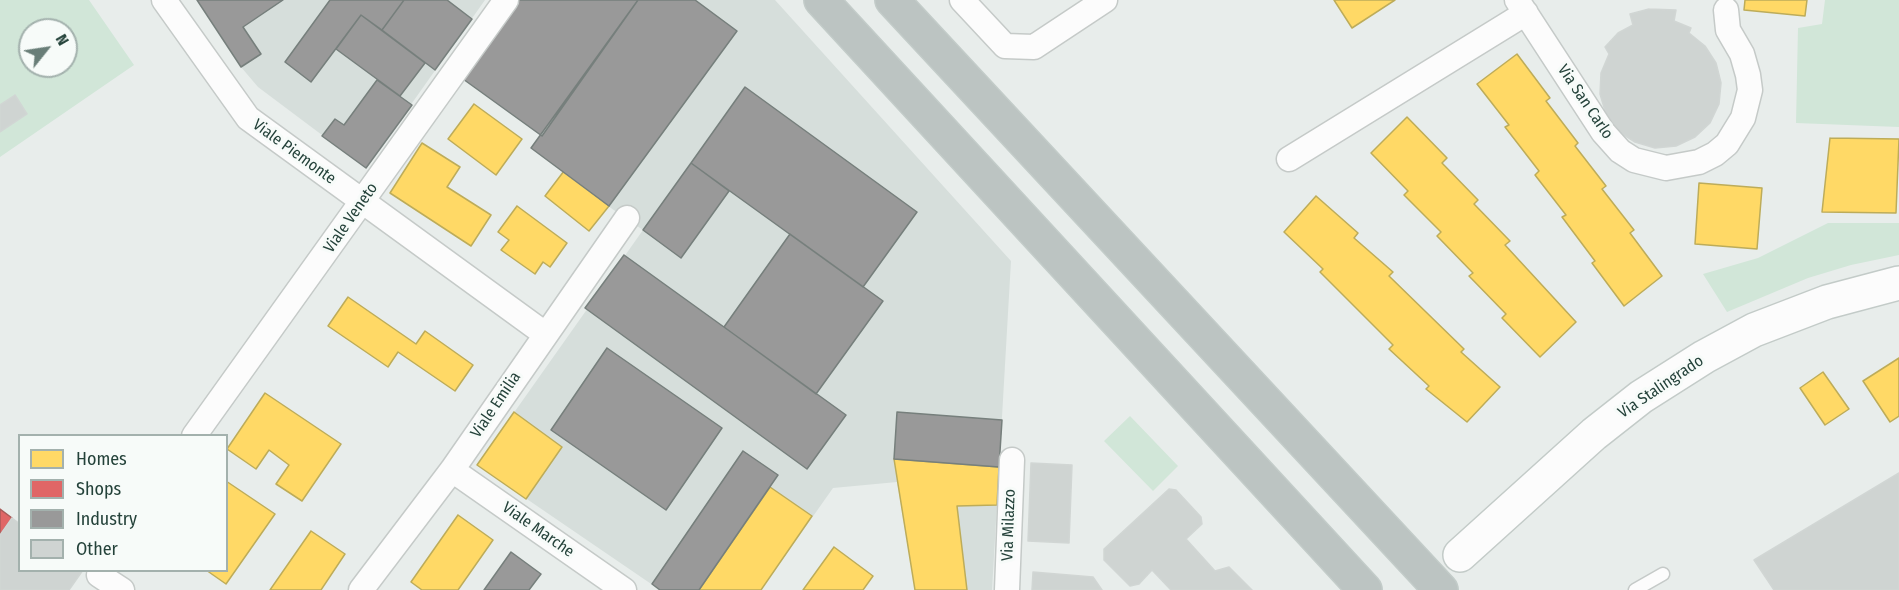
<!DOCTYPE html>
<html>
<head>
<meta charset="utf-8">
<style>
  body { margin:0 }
  #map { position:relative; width:1899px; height:590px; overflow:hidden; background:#e8edeb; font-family:"Fira Sans Condensed",sans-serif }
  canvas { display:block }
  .legend { position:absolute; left:18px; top:434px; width:210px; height:138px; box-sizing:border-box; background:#f7fbf9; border:2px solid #a3b1ad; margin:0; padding:8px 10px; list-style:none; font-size:18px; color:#24423a }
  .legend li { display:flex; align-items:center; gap:12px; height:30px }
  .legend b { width:30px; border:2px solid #a3b1ad }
  .north { position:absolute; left:18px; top:18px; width:60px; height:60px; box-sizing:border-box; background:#f7fbf9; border:2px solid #a3b1ad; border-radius:50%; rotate:60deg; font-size:16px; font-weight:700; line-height:24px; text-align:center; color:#24423a }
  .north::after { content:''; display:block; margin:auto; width:21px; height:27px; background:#697e78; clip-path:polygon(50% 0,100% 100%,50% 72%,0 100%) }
</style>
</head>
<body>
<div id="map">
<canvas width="1899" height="590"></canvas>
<ul class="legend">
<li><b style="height:16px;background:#ffd966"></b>Homes</li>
<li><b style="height:16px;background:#e06666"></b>Shops</li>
<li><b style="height:16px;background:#999"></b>Industry</li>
<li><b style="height:16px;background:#cfd4d2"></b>Other</li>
</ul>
<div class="north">N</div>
</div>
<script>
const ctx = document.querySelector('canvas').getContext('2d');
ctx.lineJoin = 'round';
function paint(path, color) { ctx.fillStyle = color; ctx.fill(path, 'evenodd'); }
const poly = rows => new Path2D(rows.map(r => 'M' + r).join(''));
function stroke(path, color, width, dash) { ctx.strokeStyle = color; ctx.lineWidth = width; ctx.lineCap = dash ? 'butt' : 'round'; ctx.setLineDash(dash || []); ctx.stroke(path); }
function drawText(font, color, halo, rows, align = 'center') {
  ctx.font = font + ' "Fira Sans Condensed",sans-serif'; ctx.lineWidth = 6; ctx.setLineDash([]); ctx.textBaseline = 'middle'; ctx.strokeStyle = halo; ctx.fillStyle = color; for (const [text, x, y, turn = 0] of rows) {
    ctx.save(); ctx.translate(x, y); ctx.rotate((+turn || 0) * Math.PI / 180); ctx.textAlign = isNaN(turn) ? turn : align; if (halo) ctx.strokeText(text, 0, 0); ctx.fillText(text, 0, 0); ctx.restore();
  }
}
const built = poly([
  [197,0,485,0,366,168,258,87,241,67],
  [519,0,775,0,1011,261,992,590,915,590,897,482,833,488,761,590,660,590,477,465,643,230,608,206,541,136,463,79]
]);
const green = poly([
  [0,0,89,0,134,65,0,157],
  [30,30,66,30,66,66,30,66],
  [1825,0,1899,0,1899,127,1796,123,1798,28,1822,24],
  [1828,223,1899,223,1899,255,1851,265,1808,278,1727,312,1703,274,1758,258],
  [1130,416,1178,466,1153,491,1104,441]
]);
const homes = poly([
  [1334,0,1395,0,1352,28,1334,0],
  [1745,0,1807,0,1805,16,1744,10,1745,0],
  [1517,54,1550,98,1546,101,1578,143,1575,146,1606,186,1602,189,1634,230,1630,233,1662,276,1624,306,1592,263,1595,261,1562,217,1566,215,1535,175,1539,171,1505,127,1509,125,1477,84,1517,54],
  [474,104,522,139,496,175,448,139,474,104],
  [1407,117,1447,158,1442,163,1478,200,1474,204,1510,241,1505,245,1576,322,1540,357,1502,318,1506,314,1469,276,1473,273,1437,236,1441,232,1404,195,1408,191,1371,153,1407,117],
  [1830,138,1899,139,1896,213,1822,212,1830,138],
  [422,143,460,167,447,187,491,215,471,246,390,193,422,143],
  [564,171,609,206,589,231,545,196,564,171],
  [1699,183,1762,188,1757,249,1695,244,1699,183],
  [1316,196,1358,233,1354,238,1393,272,1389,276,1464,349,1461,352,1500,387,1467,422,1426,389,1429,386,1389,349,1393,345,1320,272,1323,269,1284,232,1316,196],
  [517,206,567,243,550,267,543,262,535,274,501,250,509,240,498,232,517,206],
  [348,297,416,344,425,331,473,365,455,391,398,352,388,367,328,326,348,297],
  [1899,358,1899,416,1890,422,1863,381,1899,358],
  [1823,372,1849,409,1825,425,1800,388,1823,372],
  [265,393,341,444,302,501,276,484,289,465,269,450,256,469,227,449,265,393],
  [514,412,562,447,526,499,477,465,514,412],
  [894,459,999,467,997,505,957,506,967,590,915,590,894,459],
  [226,481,275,514,226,584,206,570,226,570,226,481],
  [770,487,812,516,761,590,699,590,770,487],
  [458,515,493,540,458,590,422,590,411,582,458,515],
  [311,531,345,554,321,590,270,590,311,531],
  [834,547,873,576,863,590,803,590,834,547]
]);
const shops = poly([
  [0,509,12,518,0,535,0,509]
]);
const industry = poly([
  [197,0,283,0,243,27,261,54,241,67,197,0],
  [330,0,404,0,382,30,361,15,311,82,285,62,330,0],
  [404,0,447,0,472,19,435,70,382,30,404,0],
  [519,0,638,0,542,136,463,79,519,0],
  [638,0,695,0,737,31,609,206,531,148,638,0],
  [361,15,425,63,400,96,336,49,361,15],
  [377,80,412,105,366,168,322,136,335,119,344,125,377,80],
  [745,87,917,212,863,287,691,163,745,87],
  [691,163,729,191,681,258,643,230,691,163],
  [790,234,883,301,816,394,724,327,790,234],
  [624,255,846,415,807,469,585,308,624,255],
  [607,348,722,428,666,510,551,430,607,348],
  [897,412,1002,420,999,467,894,459,897,412],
  [743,451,778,475,699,590,660,590,652,584,743,451],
  [511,552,541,574,529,590,484,590,511,552]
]);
const building = poly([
  [1649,9,1676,10,1674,21,1691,28,1689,33,1705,46,1716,63,1721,83,1719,104,1710,123,1695,137,1676,146,1655,148,1635,142,1618,131,1606,114,1600,94,1601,73,1609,54,1605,47,1618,33,1633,25,1630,14,1649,9],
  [15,95,27,114,0,132,0,105,15,95],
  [1031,463,1072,465,1069,543,1028,541,1031,463],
  [1899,473,1899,590,1774,590,1754,560,1899,473],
  [1169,489,1176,490,1201,517,1202,524,1186,539,1215,571,1229,567,1252,590,1171,590,1152,570,1139,584,1130,586,1104,560,1104,549,1169,489],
  [12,518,20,524,20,570,83,570,69,590,0,590,0,535,12,518],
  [1033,572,1093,577,1102,590,1032,590,1033,572]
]);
const service = poly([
  [1635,590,1663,574]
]);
const minor = poly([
  [164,0,248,118,545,334],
  [962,0,1005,46,1034,47,1105,0],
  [1517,0,1603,132,1620,151,1634,160,1666,168,1699,162,1715,154,1727,144,1743,118,1750,90,1748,75,1742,54,1728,30,1726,10],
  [1289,159,1526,13],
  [194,436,506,0],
  [452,470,624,590],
  [99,575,122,590],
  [361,590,452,470,627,218],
  [1007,590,1012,460]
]);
const secondary = poly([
  [1460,555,1594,434,1641,397,1704,357,1754,330,1827,302,1899,283]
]);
const motorway = poly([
  [821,0,1365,590],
  [892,0,1441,590]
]);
const streetNames = [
  ["Via San Carlo",1585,102,56],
  ["Viale Piemonte",294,152,36],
  ["Viale Veneto",351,218,-55],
  ["Via Stalingrado",1661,387,-34],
  ["Viale Emilia",496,405,-56],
  ["Via Milazzo",1009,525,-88],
  ["Viale Marche",538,530,35]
];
paint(built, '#d6dedb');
paint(green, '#d1e6d8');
paint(homes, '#ffd966');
stroke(homes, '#bdac59', 1.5);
paint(shops, '#e06666');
stroke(shops, '#a85b59', 1.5);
paint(industry, '#999');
stroke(industry, '#767f7c', 1.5);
paint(building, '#cfd4d2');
stroke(building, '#d1d6d4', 1.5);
stroke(service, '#c5cac8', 15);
stroke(minor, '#c5cac8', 27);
stroke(secondary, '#c3cbc8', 36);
stroke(motorway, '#c3ccc9', 36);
stroke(service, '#fcfcfc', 12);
stroke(minor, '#fcfcfc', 24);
stroke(secondary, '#fcfcfc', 33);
stroke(motorway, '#bcc4c2', 33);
drawText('16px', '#24423a', '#f7fbf9', streetNames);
</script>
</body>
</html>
